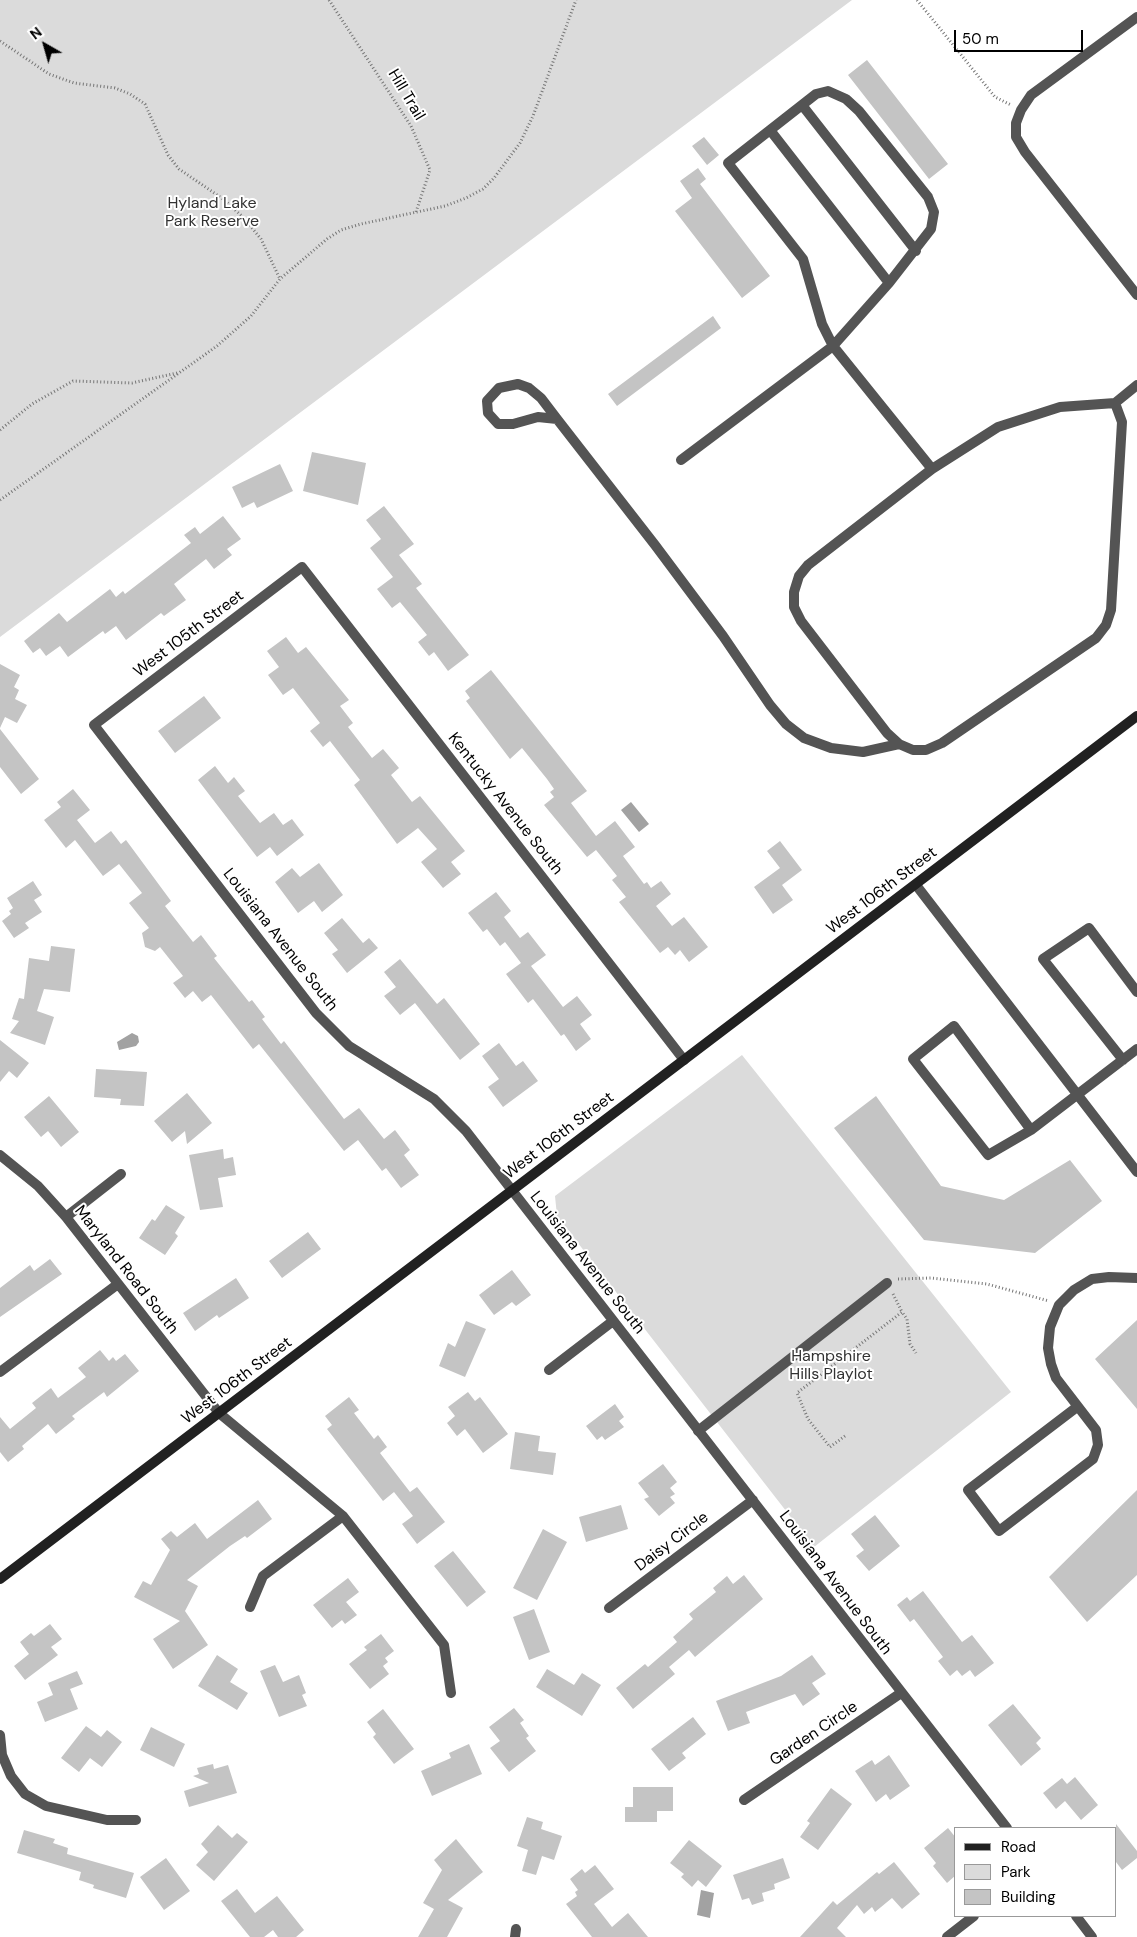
<!DOCTYPE html>
<html>
<head>
<meta charset="utf-8">
<style>
  body { margin:0 }
  #map { position:relative; width:1137px; height:1937px; overflow:hidden; background:#fff; font-family:"DM Sans",sans-serif }
  canvas { display:block }
  .legend { position:absolute; left:954px; top:1827px; width:162px; height:90px; box-sizing:border-box; background:#fff; border:1px solid #999; margin:0; padding:6px 9px; list-style:none; font-size:15px; color:#000 }
  .legend li { display:flex; align-items:center; gap:10px; height:25px }
  .legend b { width:25px; border:1px solid #999 }
  .north { position:absolute; left:20px; top:20px; width:50px; height:50px; -webkit-text-stroke:4px #fff; paint-order:stroke; rotate:322deg; font-size:14px; font-weight:700; line-height:20px; text-align:center; color:#000 }
  .north::after { content:''; display:block; margin:auto; width:18px; height:22px; background:#000; clip-path:polygon(50% 0,100% 100%,50% 72%,0 100%) }
  .scale { position:absolute; left:954px; top:30px; width:129px; height:22px; box-sizing:border-box; border:2px solid #000; border-top:0; padding-left:6px; font-size:15px; line-height:18px; white-space:nowrap; color:#000; -webkit-text-stroke:4px #fff; paint-order:stroke }
</style>
</head>
<body>
<div id="map">
<canvas width="1137" height="1937"></canvas>
<ul class="legend">
<li><b style="height:6px;background:#212121"></b>Road</li>
<li><b style="height:14px;background:#dbdbdb"></b>Park</li>
<li><b style="height:14px;background:#c4c4c4"></b>Building</li>
</ul>
<div class="north">N</div>
<div class="scale">50 m</div>
</div>
<script>
const ctx = document.querySelector('canvas').getContext('2d');
ctx.lineJoin = 'round';
function paint(path, color) { ctx.fillStyle = color; ctx.fill(path, 'evenodd'); }
const poly = rows => new Path2D(rows.map(r => 'M' + r).join(''));
function stroke(path, color, width, dash) { ctx.strokeStyle = color; ctx.lineWidth = width; ctx.lineCap = dash ? 'butt' : 'round'; ctx.setLineDash(dash || []); ctx.stroke(path); }
function drawText(font, color, halo, rows, align = 'center') {
  ctx.font = font + ' "DM Sans",sans-serif'; ctx.lineWidth = 4; ctx.setLineDash([]); ctx.textBaseline = 'middle'; ctx.strokeStyle = halo; ctx.fillStyle = color; for (const [text, x, y, turn = 0] of rows) {
    ctx.save(); ctx.translate(x, y); ctx.rotate((+turn || 0) * Math.PI / 180); ctx.textAlign = isNaN(turn) ? turn : align; if (halo) ctx.strokeText(text, 0, 0); ctx.fillText(text, 0, 0); ctx.restore();
  }
}
const green = poly([
  [0,0,852,0,0,637],
  [742,1055,1011,1392,814,1547,557,1216,555,1196]
]);
const water = poly([
  [631,802,649,824,639,832,621,810],
  [132,1033,138,1036,139,1042,136,1046,119,1050,117,1042],
  [701,1890,714,1893,710,1918,697,1915]
]);
const building = poly([
  [867,60,948,164,929,179,848,75],
  [704,137,719,155,707,165,692,146],
  [698,168,706,179,700,184,770,276,742,298,675,211,692,198,680,181],
  [713,316,721,328,617,406,608,394],
  [312,452,366,463,358,505,303,491],
  [280,464,293,491,257,508,254,502,242,508,232,487],
  [384,506,414,544,399,555,422,584,416,588,469,655,448,671,434,652,429,656,418,642,427,635,400,602,392,608,377,589,393,577,370,548,381,539,366,520],
  [223,516,241,539,227,549,232,555,214,569,206,559,174,584,186,600,164,616,161,613,126,640,116,626,105,634,103,631,68,657,60,646,46,656,40,648,33,653,24,641,59,613,67,622,110,589,116,597,123,591,125,594,191,543,184,535,195,527,200,534],
  [286,637,298,653,306,647,349,700,340,706,353,723,348,727,372,758,383,749,399,768,391,775,412,802,420,796,465,851,451,862,461,874,443,888,421,862,437,849,418,828,397,844,354,785,360,780,330,741,323,747,310,731,320,723,293,688,283,695,268,675,279,667,267,651],
  [0,664,20,675,14,687,19,690,15,699,27,705,17,723,5,717,0,728],
  [491,670,587,791,571,803,596,836,615,821,635,847,623,856,644,884,647,882,651,888,661,881,671,894,656,906,672,926,684,917,708,947,689,962,680,950,675,955,668,947,660,953,619,902,626,897,612,880,617,876,596,850,587,857,544,805,554,797,550,792,554,789,547,779,522,748,510,759,466,701,470,698,465,691],
  [204,696,221,718,175,753,158,731],
  [0,729,39,779,21,794,0,767],
  [215,766,228,783,234,777,245,791,238,796,260,823,274,813,283,825,292,819,304,835,277,856,270,847,257,857,198,780],
  [73,789,90,810,77,820,95,843,111,831,121,844,126,840,171,901,165,906,193,942,201,935,217,956,214,958,249,1002,252,1000,265,1017,262,1019,281,1044,284,1041,344,1119,359,1108,384,1139,395,1130,410,1150,404,1155,419,1175,401,1188,386,1168,382,1171,358,1140,344,1151,259,1044,253,1049,211,995,202,1002,193,991,185,998,173,983,183,976,160,947,155,951,145,947,142,933,149,928,129,903,142,893,119,864,103,876,75,840,66,848,44,820,61,807,57,802],
  [780,841,802,870,782,885,793,900,773,914,754,887,780,868,767,851],
  [319,863,343,895,322,912,314,901,298,913,275,882,292,868,300,877],
  [33,881,42,895,34,900,42,912,25,923,29,928,14,938,2,921,11,914,9,911,13,908,7,898],
  [496,892,511,911,504,917,520,938,528,932,546,955,531,966,563,1007,577,996,592,1015,580,1024,591,1039,576,1051,564,1034,561,1036,533,999,528,1003,506,974,521,963,505,942,500,946,487,929,483,932,468,913],
  [342,918,363,943,369,938,378,948,347,973,332,954,338,950,324,933],
  [51,946,75,949,70,992,44,989,37,1011,54,1017,45,1045,10,1033,19,1021,12,1019,19,998,24,999,29,958,49,961],
  [400,959,437,1004,444,998,480,1044,460,1060,415,1003,400,1015,384,996,396,987,384,972],
  [0,1040,29,1063,17,1078,9,1071,0,1082],
  [499,1043,516,1066,523,1061,538,1081,503,1107,488,1087,499,1079,482,1056],
  [96,1069,147,1072,144,1106,120,1105,121,1099,94,1097],
  [187,1093,212,1123,187,1144,185,1131,172,1142,154,1121],
  [49,1096,79,1132,61,1147,48,1131,41,1137,24,1117],
  [876,1096,941,1186,1004,1200,1070,1160,1102,1201,1035,1253,924,1240,834,1128],
  [223,1149,224,1159,233,1157,236,1175,218,1178,223,1207,200,1210,189,1155],
  [166,1205,185,1217,175,1233,178,1236,165,1255,139,1238,152,1219,155,1221],
  [308,1232,321,1249,282,1278,269,1261],
  [50,1259,62,1274,0,1317,0,1288,30,1265,34,1271],
  [512,1270,531,1295,516,1306,512,1302,494,1315,479,1295],
  [236,1278,249,1298,219,1318,217,1315,195,1331,183,1313],
  [1137,1320,1137,1409,1095,1359],
  [466,1321,486,1329,465,1377,439,1366,448,1343,455,1347],
  [100,1350,109,1361,113,1357,116,1361,125,1354,139,1371,107,1397,104,1392,72,1416,75,1419,56,1434,48,1424,22,1446,24,1449,8,1462,0,1452,0,1417,10,1429,36,1408,32,1403,51,1388,58,1398,86,1377,78,1368],
  [468,1392,475,1401,480,1397,508,1434,483,1453,465,1429,457,1436,447,1423,455,1416,448,1407],
  [349,1397,359,1410,354,1413,374,1439,378,1435,387,1447,380,1453,410,1492,417,1487,445,1522,417,1544,402,1524,413,1516,394,1492,383,1501,327,1429,332,1425,325,1416],
  [615,1404,624,1417,619,1421,624,1427,605,1440,602,1436,597,1440,586,1426],
  [515,1432,540,1436,538,1451,556,1453,553,1475,510,1469],
  [663,1464,677,1482,670,1488,675,1494,670,1497,675,1503,659,1516,644,1499,649,1497,638,1483],
  [1137,1490,1137,1575,1087,1622,1049,1577],
  [258,1500,272,1519,247,1538,245,1536,230,1546,187,1580,198,1586,185,1611,208,1645,173,1669,153,1639,180,1621,134,1597,143,1581,151,1585,170,1550,161,1539,171,1531,177,1537,195,1523,207,1539],
  [621,1505,628,1529,586,1542,579,1517],
  [875,1515,900,1546,869,1571,856,1556,864,1550,851,1534],
  [543,1529,567,1542,537,1600,513,1588],
  [453,1551,486,1592,467,1607,434,1566],
  [744,1575,763,1599,695,1657,689,1650,669,1667,675,1674,633,1709,616,1688,645,1664,648,1667,677,1642,673,1637,693,1619,689,1614,716,1592,713,1588,727,1576,733,1584],
  [348,1578,359,1592,346,1602,357,1615,345,1624,342,1620,332,1628,313,1605],
  [923,1591,962,1642,972,1635,994,1663,975,1677,970,1670,962,1676,957,1670,950,1676,938,1661,943,1657,914,1619,910,1622,897,1605,907,1597,910,1601],
  [534,1609,550,1652,529,1660,513,1617],
  [50,1624,62,1639,51,1647,58,1655,25,1680,14,1666,29,1654,20,1642,31,1633,34,1636],
  [381,1634,394,1651,385,1658,388,1662,383,1666,389,1674,370,1689,349,1664,367,1650,364,1647],
  [217,1655,238,1669,230,1682,248,1693,237,1710,198,1686],
  [812,1655,826,1674,812,1683,820,1694,803,1706,795,1694,746,1712,750,1723,728,1731,716,1701,781,1676],
  [275,1665,283,1682,299,1675,306,1693,302,1695,307,1706,279,1717,260,1671],
  [547,1669,574,1685,582,1673,601,1685,582,1716,536,1687],
  [77,1671,83,1684,70,1689,78,1709,45,1722,37,1702,53,1695,48,1683],
  [1013,1704,1041,1738,1036,1743,1041,1749,1021,1766,988,1725],
  [514,1708,524,1720,520,1723,529,1736,526,1738,536,1751,509,1772,490,1748,500,1741,489,1727],
  [383,1709,414,1749,394,1764,373,1737,376,1734,367,1722],
  [693,1717,706,1734,682,1753,686,1758,669,1771,651,1749],
  [86,1726,101,1737,107,1730,122,1742,102,1767,90,1758,79,1772,61,1758],
  [151,1727,185,1744,174,1767,140,1750],
  [469,1744,482,1774,432,1796,421,1771,451,1758,449,1753],
  [889,1755,910,1786,890,1800,886,1794,876,1802,855,1771,872,1760,875,1765],
  [213,1764,214,1769,228,1765,237,1793,189,1807,184,1791,209,1783,193,1776,199,1774,197,1768],
  [1075,1777,1098,1805,1081,1820,1065,1801,1056,1809,1043,1793,1062,1778,1067,1784],
  [633,1787,673,1787,673,1811,657,1811,657,1822,625,1822,625,1807,633,1807],
  [831,1788,852,1804,818,1850,800,1837,810,1823,807,1821],
  [527,1817,543,1822,541,1829,562,1836,554,1860,542,1856,536,1875,522,1871,528,1850,517,1846],
  [1116,1824,1137,1851,1137,1858,1122,1870,1116,1862],
  [218,1825,232,1838,237,1833,248,1842,214,1881,196,1865,208,1852,201,1844],
  [948,1828,956,1838,956,1875,947,1883,933,1866,936,1863,924,1848],
  [24,1830,55,1839,53,1843,68,1848,67,1854,134,1873,126,1898,93,1888,94,1885,79,1880,81,1872,17,1853],
  [456,1839,483,1872,448,1900,463,1908,447,1937,418,1937,434,1909,423,1903,442,1870,434,1860],
  [689,1840,722,1866,706,1887,698,1880,692,1887,681,1877,684,1874,670,1863],
  [166,1858,190,1891,164,1910,140,1877],
  [783,1858,790,1878,774,1884,775,1889,762,1893,764,1901,752,1905,749,1898,742,1900,733,1875],
  [894,1862,920,1894,902,1909,892,1898,875,1912,872,1907,864,1914,857,1905,837,1928,846,1937,800,1937,833,1901,837,1905,877,1872,879,1874],
  [595,1865,614,1889,594,1904,612,1927,628,1913,648,1937,592,1937,566,1904,577,1896,575,1892,578,1890,570,1879,582,1869,585,1873],
  [237,1889,255,1913,277,1896,304,1930,296,1937,278,1937,273,1930,264,1937,250,1937,221,1901]
]);
const path = poly([
  [329,0,411,126,430,170,416,212],
  [917,0,995,97,1011,105],
  [0,41,49,74,74,83,115,88,130,94,145,104,168,155,179,169,223,199,244,218,261,239,280,279],
  [0,430,32,404,73,381,132,383,177,373],
  [0,500,217,346,251,316,280,279,327,239,341,230,361,224,445,206,466,198,483,189,494,178,520,143,533,116,576,0],
  [898,1279,931,1278,987,1284,1049,1301],
  [893,1294,902,1312],
  [845,1436,830,1447,808,1419,797,1393,902,1312,907,1319,910,1344,916,1353]
]);
const lane = poly([
  [802,105,916,251],
  [770,130,889,283],
  [1115,403,1122,422,1111,610,1106,625,1096,638,942,743,926,750,913,750,899,744,887,733,801,621,794,607,794,592,799,576,808,565,932,469,998,427,1060,407,1115,403,1137,385],
  [557,419,538,417,513,424,498,424,488,413,487,401,499,388,518,384,529,388,541,398,557,419,655,545,723,636,770,705,786,724,804,738,831,748,863,752,899,744],
  [681,460,833,346,889,283,931,229,934,212,928,197,859,111,846,99,828,91,816,94,728,163,803,259,822,324,833,346,932,469],
  [916,885,1137,1172],
  [1123,1060,1043,959,1089,928,1137,992],
  [1031,1130,954,1026,913,1059,988,1155,1031,1130,1137,1049],
  [1077,1407,968,1490,999,1531,1093,1459,1098,1445,1096,1430,1056,1378,1051,1364,1048,1348,1050,1327,1059,1305,1074,1290,1092,1279,1109,1277,1137,1278],
  [698,1431,887,1283]
]);
const street = poly([
  [1137,17,1031,95,1021,110,1016,123,1016,137,1025,152,1137,295],
  [684,1060,302,567,94,725,316,1013,349,1046,434,1099,466,1131,1007,1828],
  [0,1155,38,1186,66,1217,219,1413,343,1516,444,1645,451,1693],
  [66,1217,121,1174],
  [549,1370,613,1321],
  [0,1372,118,1284],
  [250,1607,263,1576,343,1516],
  [609,1608,753,1500],
  [0,1735,2,1755,11,1776,25,1794,46,1806,107,1820,136,1820],
  [744,1800,901,1693],
  [1076,1916,1092,1937],
  [515,1937,516,1929],
  [947,1937,974,1916]
]);
const secondary = poly([
  [0,1579,1137,716]
]);
const streetNames = [
  ["Hill Trail",406,95,59],
  ["West 105th Street",189,634,-37],
  ["Kentucky Avenue South",505,804,52],
  ["West 106th Street",882,891,-37],
  ["Louisiana Avenue South",280,940,52],
  ["West 106th Street",559,1136,-37],
  ["Louisiana Avenue South",587,1263,52],
  ["Maryland Road South",126,1270,52],
  ["West 106th Street",237,1381,-37],
  ["Daisy Circle",672,1542,-37],
  ["Louisiana Avenue South",835,1583,53],
  ["Garden Circle",814,1734,-34]
];
const parkNames = [
  ["Hyland Lake",212,204],
  ["Park Reserve",212,222],
  ["Hampshire",831,1357],
  ["Hills Playlot",831,1375]
];
paint(green, '#dbdbdb');
paint(water, '#a2a2a2');
paint(building, '#c4c4c4');
stroke(path, '#767676', 3, [1, 2.5]);
stroke(lane, '#545454', 10);
stroke(street, '#545454', 10);
stroke(secondary, '#212121', 10);
drawText('16px', '#000', '#fff', streetNames);
drawText('16px', '#323232', '#fff', parkNames);
</script>
</body>
</html>
